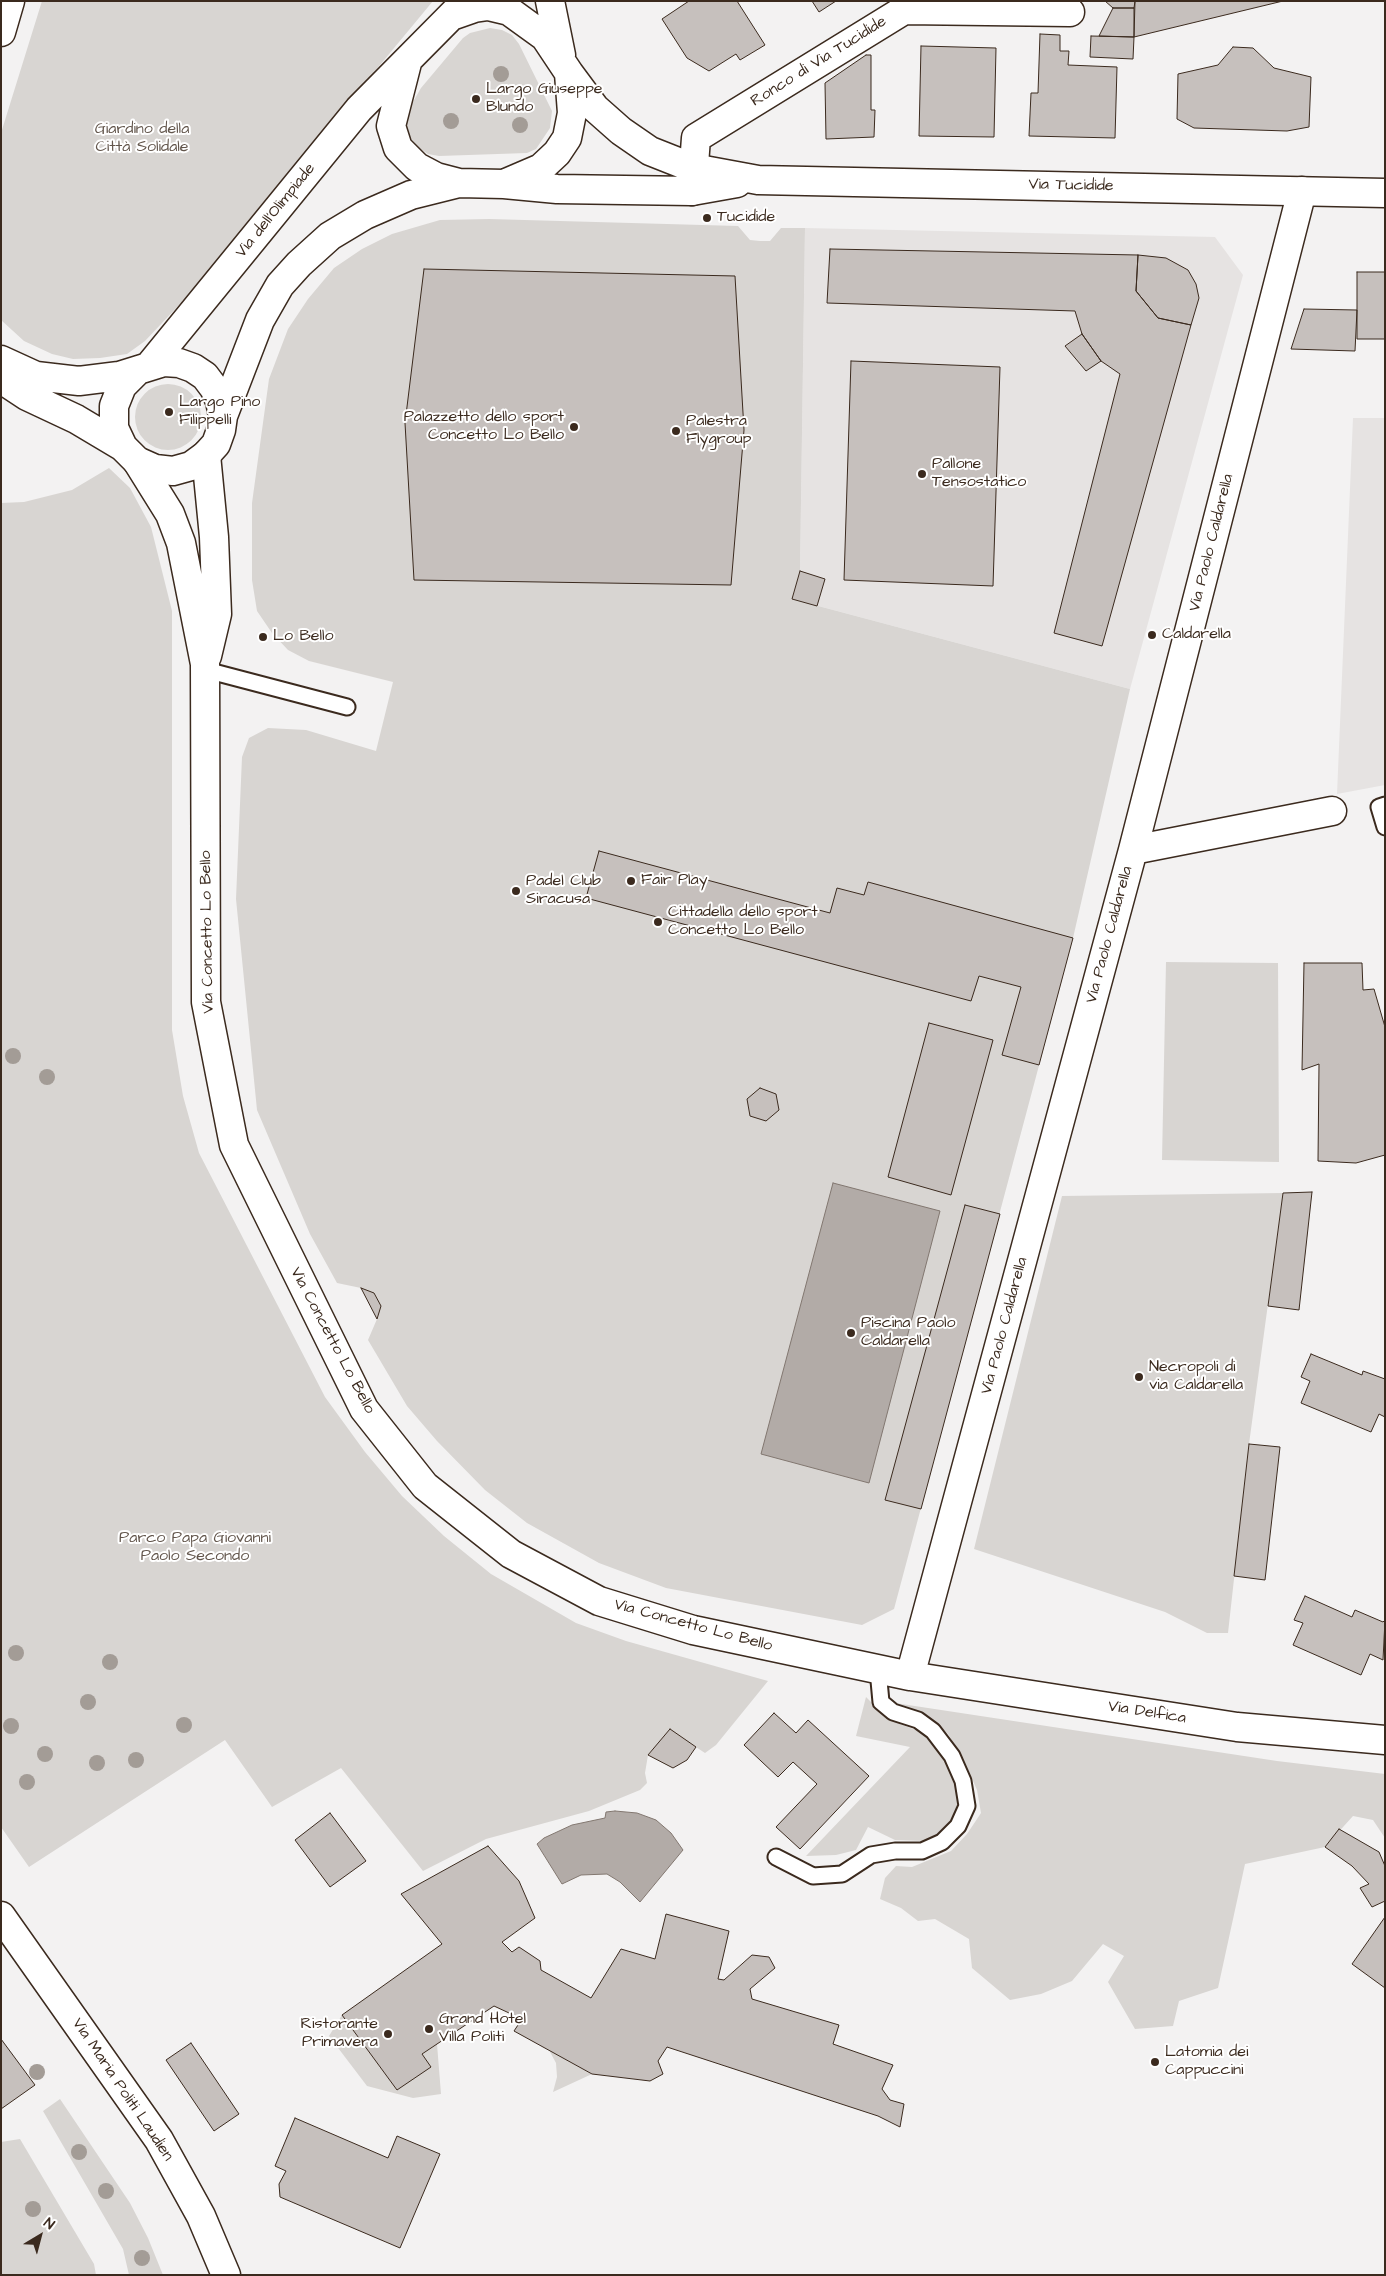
<!DOCTYPE html>
<html>
<head>
<meta charset="utf-8">
<style>
  body { margin:0 }
  #map { position:relative; width:1386px; height:2276px; overflow:hidden; background:#f3f2f2; font-family:"Architects Daughter",sans-serif }
  canvas { display:block }
  .frame { position:absolute; inset:0; border:2px solid #3b2a1e; pointer-events:none }
  .north { position:absolute; left:15px; top:2211px; width:50px; height:50px; -webkit-text-stroke:4px #fff; paint-order:stroke; rotate:37deg; font-size:14px; font-weight:700; line-height:20px; text-align:center; color:#3b2a1e }
  .north::after { content:''; display:block; margin:auto; width:18px; height:22px; background:#3b2a1e; clip-path:polygon(50% 0,100% 100%,50% 72%,0 100%) }
</style>
</head>
<body>
<div id="map">
<canvas width="1386" height="2276"></canvas>
<div class="frame"></div>
<div class="north">N</div>
</div>
<script>
const ctx = document.querySelector('canvas').getContext('2d');
ctx.lineJoin = 'round';
function paint(path, color) { ctx.fillStyle = color; ctx.fill(path, 'evenodd'); }
const poly = rows => new Path2D(rows.map(r => 'M' + r).join(''));
function stroke(path, color, width, dash) { ctx.strokeStyle = color; ctx.lineWidth = width; ctx.lineCap = dash ? 'butt' : 'round'; ctx.setLineDash(dash || []); ctx.stroke(path); }
function drawText(font, color, halo, rows, align = 'center') {
  ctx.font = font + ' "Architects Daughter",sans-serif'; ctx.lineWidth = 4; ctx.setLineDash([]); ctx.textBaseline = 'middle'; ctx.strokeStyle = halo; ctx.fillStyle = color; for (const [text, x, y, turn = 0] of rows) {
    ctx.save(); ctx.translate(x, y); ctx.rotate((+turn || 0) * Math.PI / 180); ctx.textAlign = isNaN(turn) ? turn : align; if (halo) ctx.strokeText(text, 0, 0); ctx.fillText(text, 0, 0); ctx.restore();
  }
}
const built = poly([
  [805,228,1215,237,1243,275,1130,689,792,599,800,571],
  [1353,418,1385,418,1385,785,1337,794]
]);
const green = poly([
  [42,1,433,1,196,287,145,341,127,354,100,358,73,359,52,354,24,341,1,320,1,133],
  [490,28,502,30,512,35,519,44,552,111,550,128,536,149,527,153,439,156,428,154,419,148,410,137,405,124,406,114,421,88,463,38,470,33],
  [489,219,738,226,750,240,760,241,770,241,781,228,805,228,800,571,792,599,1130,689,1073,938,894,1609,862,1625,666,1588,599,1563,527,1523,485,1490,437,1441,407,1406,368,1340,377,1319,361,1288,337,1283,310,1234,257,1110,236,899,242,757,249,738,268,728,306,730,376,751,393,682,309,661,288,650,272,633,257,611,252,580,252,503,269,379,288,329,308,299,334,268,362,249,392,234,440,220],
  '135 417a33 33 0 1 1 66 0a33 33 0 1 1-66 0Z',
  [109,468,130,488,151,527,172,611,172,1030,183,1096,199,1153,325,1397,365,1452,402,1496,444,1536,491,1574,576,1623,626,1641,768,1681,716,1745,705,1753,670,1730,648,1755,645,1773,647,1783,640,1790,589,1811,486,1839,423,1871,341,1768,272,1807,225,1740,29,1867,1,1827,1,503,24,502,72,490],
  [1166,962,1278,963,1279,1162,1162,1160],
  [1283,1193,1249,1444,1228,1633,1207,1633,1165,1612,974,1549,1062,1196],
  [866,1697,884,1715,900,1724,921,1732,933,1742,950,1767,959,1795,954,1819,935,1838,923,1841,895,1840,868,1827,856,1850,836,1855,806,1856,910,1747,856,1736],
  [895,1703,1277,1761,1385,1774,1385,1838,1373,1820,1353,1816,1325,1847,1245,1864,1218,1988,1179,2001,1173,2026,1135,2029,1108,1982,1124,1956,1103,1944,1072,1981,1041,1994,1010,2000,972,1968,969,1939,935,1919,918,1921,901,1908,880,1899,885,1878,896,1866,912,1867,951,1851,967,1834,981,1813,977,1790,963,1758,948,1734,927,1715],
  [342,2015,397,2090,430,2067,422,2054,437,2044,441,2094,413,2098,367,2086,329,2036],
  [549,2050,592,2074,553,2092,557,2077,556,2063],
  [60,2099,130,2203,148,2238,163,2275,129,2275,123,2249,43,2111],
  [20,2139,94,2264,96,2275,1,2275,1,2142]
]);
const water = poly([
  [833,1183,940,1211,869,1483,761,1454,833,1183],
  [615,1811,637,1813,656,1820,671,1833,683,1850,640,1902,620,1882,607,1874,581,1875,562,1884,537,1844,544,1838,572,1825,605,1818,606,1812,615,1811]
]);
const building = poly([
  [689,1,737,1,765,45,740,60,736,54,709,71,687,58,662,19,689,1],
  [812,1,836,1,819,12,812,1],
  [1105,1,1135,1,1134,8,1113,8,1105,1],
  [1135,1,1283,1,1134,37,1135,1],
  [1113,8,1134,8,1134,37,1099,36,1113,8],
  [1040,34,1060,35,1060,51,1069,51,1068,65,1117,67,1115,138,1029,136,1031,93,1038,93,1040,34],
  [1091,36,1134,37,1133,59,1090,57,1091,36],
  [921,46,996,48,994,137,919,136,921,46],
  [1233,47,1253,48,1274,68,1311,77,1309,127,1287,131,1194,128,1177,119,1178,74,1218,65,1233,47],
  [866,55,871,55,871,110,875,110,874,137,826,139,825,83,866,55],
  [830,249,1138,255,1136,291,1158,318,1191,325,1102,646,1054,633,1120,374,1101,361,1082,334,1075,311,827,303,830,249],
  [1138,255,1166,258,1188,270,1196,284,1199,298,1191,325,1158,318,1136,291,1138,255],
  [424,269,735,276,744,430,731,585,414,580,405,423,424,269],
  [1357,272,1385,272,1385,339,1357,339,1357,272],
  [1304,309,1357,310,1355,351,1291,349,1304,309],
  [1082,334,1101,361,1086,371,1065,346,1082,334],
  [851,361,1000,367,993,586,844,580,851,361],
  [800,571,825,579,817,606,792,599,800,571],
  [599,851,830,913,837,888,864,895,868,882,1073,938,1039,1065,1002,1055,1021,987,979,976,971,1001,586,898,599,851],
  [1304,963,1362,963,1363,990,1374,989,1385,1027,1385,1155,1356,1163,1318,1161,1319,1064,1302,1070,1304,963],
  [929,1023,993,1040,951,1195,888,1177,929,1023],
  [760,1088,776,1094,779,1110,766,1121,750,1116,747,1099,760,1088],
  [1312,1192,1299,1310,1268,1306,1283,1193,1312,1192],
  [965,1205,1000,1214,921,1509,885,1500,965,1205],
  [361,1288,374,1293,381,1306,377,1319,361,1288],
  [1311,1354,1362,1375,1363,1371,1385,1379,1385,1417,1379,1414,1371,1432,1301,1403,1310,1381,1301,1377,1311,1354],
  [1249,1444,1280,1447,1265,1580,1234,1576,1249,1444],
  [1305,1596,1352,1617,1355,1610,1383,1622,1385,1620,1383,1660,1370,1654,1361,1675,1293,1645,1303,1623,1294,1620,1305,1596],
  [774,1713,796,1733,808,1720,869,1776,800,1849,776,1827,817,1784,793,1762,778,1777,744,1745,774,1713],
  [670,1729,696,1747,687,1760,673,1768,648,1755,670,1729],
  [330,1813,366,1861,330,1887,295,1840,330,1813],
  [1339,1829,1379,1852,1385,1866,1385,1901,1372,1907,1360,1888,1369,1884,1352,1866,1325,1847,1339,1829],
  [488,1846,519,1881,535,1918,502,1942,512,1952,519,1947,540,1961,541,1970,591,1998,621,1949,655,1959,666,1914,729,1931,718,1979,724,1980,752,1955,769,1957,775,1968,750,1989,752,1999,839,2025,833,2044,893,2065,882,2089,890,2100,904,2104,900,2127,878,2116,667,2047,658,2061,663,2074,650,2081,592,2074,514,2031,522,2019,494,2006,422,2054,431,2067,397,2090,342,2015,442,1944,401,1894,488,1846],
  [1385,1917,1385,1988,1352,1964,1385,1917],
  [1,2039,35,2085,1,2109,1,2039],
  [191,2043,239,2114,214,2131,166,2060,191,2043],
  [295,2118,388,2158,397,2136,440,2154,400,2248,280,2197,279,2184,286,2171,275,2166,295,2118]
]);
const service = poly([
  [206,670,347,707],
  [1385,805,1379,807,1385,827],
  [776,1857,813,1876,842,1874,871,1855,895,1851,922,1851,942,1842,958,1826,967,1806,963,1781,952,1756,933,1731,918,1720,893,1712,881,1702,878,1670]
]);
const minor = poly([
  [692,191,696,138,904,10,1070,12],
  [206,455,214,537,217,614,207,656],
  [137,461,170,514,181,543,205,664,206,1002,234,1145,364,1409,425,1486,511,1554,599,1601,693,1630,910,1676,1237,1727,1385,1740],
  [1133,850,1332,811],
  [910,1676,1133,850,1302,191]
]);
const tertiary = poly([
  [550,1,561,55],
  [454,15,474,8,488,6,509,11,545,37,569,73,572,113,567,138,557,153,541,168,506,183],
  [1,32,10,1],
  [407,63,391,126,398,148,417,167,436,177,459,183,504,184,557,189,692,191,737,183],
  [569,73,595,108,621,131,650,151,693,168,758,180,1385,193],
  [1,360,36,376,79,381,119,376,164,362,179,363,193,368,205,376,214,388,220,401,223,416,221,430,216,444,206,455,191,466,173,471,155,469,137,461,123,447,76,419,27,396,1,379],
  [150,365,359,109,466,1],
  [223,416,260,320,280,285,299,264,330,236,365,215,411,195,459,183],
  [123,447,114,428,114,406,122,386,137,371],
  [1,1916,159,2140,201,2216,226,2275]
]);
const trees = [
  [501,74],
  [451,121],
  [520,125],
  [13,1056],
  [47,1077],
  [16,1653],
  [110,1662],
  [88,1702],
  [184,1725],
  [11,1726],
  [45,1754],
  [136,1760],
  [97,1763],
  [27,1782],
  [37,2072],
  [79,2152],
  [106,2191],
  [33,2209],
  [142,2258]
];
const markers = [
  [476,99,5,"#3b2a1e"],
  [707,218,5,"#3b2a1e"],
  [169,412,5,"#3b2a1e"],
  [574,427,5,"#3b2a1e"],
  [676,431,5,"#3b2a1e"],
  [922,474,5,"#3b2a1e"],
  [1152,635,5,"#3b2a1e"],
  [263,637,5,"#3b2a1e"],
  [631,881,5,"#3b2a1e"],
  [516,891,5,"#3b2a1e"],
  [658,922,5,"#3b2a1e"],
  [851,1333,5,"#3b2a1e"],
  [1139,1377,5,"#3b2a1e"],
  [429,2029,5,"#3b2a1e"],
  [388,2034,5,"#3b2a1e"],
  [1155,2062,5,"#3b2a1e"]
];
const streetNames = [
  ["Ronco di Via Tucidide",819,62,-32],
  ["Via Tucidide",1071,186,1],
  ["Via dell'Olimpiade",276,211,-51],
  ["Via Paolo Caldarella",1212,543,-76],
  ["Via Concetto Lo Bello",208,932,-91],
  ["Via Paolo Caldarella",1110,935,-75],
  ["Via Paolo Caldarella",1005,1326,-75],
  ["Via Concetto Lo Bello",332,1341,62],
  ["Via Concetto Lo Bello",693,1626,15],
  ["Via Delfica",1147,1713,9],
  ["Via Maria Politi Laudien",122,2090,56]
];
const poiNames = [
  ["Largo Giuseppe",486,90],
  ["Blundo",486,108],
  ["Tucidide",717,218],
  ["Largo Pino",179,403],
  ["Filippelli",179,421],
  ["Palazzetto dello sport",564,418,"right"],
  ["Concetto Lo Bello",564,436,"right"],
  ["Palestra",686,422],
  ["Flygroup",686,440],
  ["Pallone",932,465],
  ["Tensostatico",932,483],
  ["Caldarella",1162,635],
  ["Lo Bello",273,637],
  ["Fair Play",641,881],
  ["Padel Club",526,882],
  ["Siracusa",526,900],
  ["Cittadella dello sport",668,913],
  ["Concetto Lo Bello",668,931],
  ["Piscina Paolo",861,1324],
  ["Caldarella",861,1342],
  ["Necropoli di",1149,1368],
  ["via Caldarella",1149,1386],
  ["Grand Hotel",439,2020],
  ["Villa Politi",439,2038],
  ["Ristorante",378,2025,"right"],
  ["Primavera",378,2043,"right"],
  ["Latomia dei",1165,2053],
  ["Cappuccini",1165,2071]
];
const parkNames = [
  ["Giardino della",142,130],
  ["Città Solidale",142,148],
  ["Parco Papa Giovanni",195,1539],
  ["Paolo Secondo",195,1557]
];
paint(built, '#e6e3e2');
paint(green, '#d8d5d2');
paint(water, '#b2aba7');
stroke(water, '#827770', 1);
paint(building, '#c6c0bd');
stroke(building, '#3b2a1e', 1);
stroke(service, '#3b2a1e', 19);
stroke(minor, '#3b2a1e', 31);
stroke(tertiary, '#3b2a1e', 31);
stroke(service, '#fff', 15);
stroke(minor, '#fff', 28);
stroke(tertiary, '#fff', 28);
ctx.fillStyle = '#a39c96';
for (const [x, y] of trees) { ctx.beginPath(); ctx.arc(x, y, 8, 0, 2 * Math.PI); ctx.fill(); }
for (const [x, y, r, color] of markers) { const dot = new Path2D(); dot.arc(x, y, r, 0, 2 * Math.PI); ctx.fillStyle = color; ctx.fill(dot); stroke(dot, '#fff', 2); }
drawText('16px', '#3b2a1e', '#fff', streetNames);
drawText('16px', '#3b2a1e', '#fff', poiNames, 'left');
drawText('16px', '#62554b', '#fff', parkNames);
</script>
</body>
</html>
